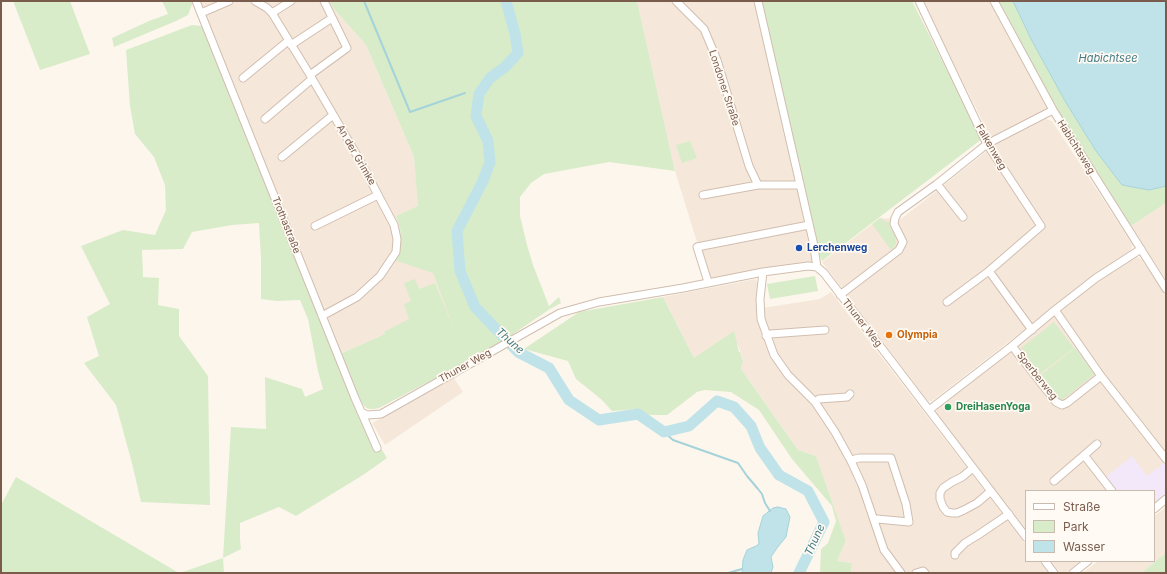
<!DOCTYPE html>
<html>
<head>
<meta charset="utf-8">
<style>
  body { margin:0 }
  #map { position:relative; width:1167px; height:574px; overflow:hidden; background:#fdf6ec; font-family:Inter,sans-serif }
  canvas { display:block }
  .frame { position:absolute; inset:0; border:2px solid #7a5c4d; pointer-events:none }
  .legend { position:absolute; left:1025px; top:490px; width:130px; height:72px; box-sizing:border-box; background:#fffaf3; border:1px solid #cabbb1; margin:0; padding:5px 7px; list-style:none; font-size:12px; color:#7a5c4d }
  .legend li { display:flex; align-items:center; gap:8px; height:20px }
  .legend b { width:20px; border:1px solid #cabbb1 }
</style>
</head>
<body>
<div id="map">
<canvas width="1167" height="574"></canvas>
<div class="frame"></div>
<ul class="legend">
<li><b style="height:5px;background:#fff"></b>Straße</li>
<li><b style="height:11px;background:#d8ecc9"></b>Park</li>
<li><b style="height:11px;background:#bfe3e8"></b>Wasser</li>
</ul>
</div>
<script>
const ctx = document.querySelector('canvas').getContext('2d');
ctx.lineJoin = 'round';
function paint(path, color) { ctx.fillStyle = color; ctx.fill(path, 'evenodd'); }
const poly = rows => new Path2D(rows.map(r => 'M' + r).join(''));
function stroke(path, color, width, dash) { ctx.strokeStyle = color; ctx.lineWidth = width; ctx.lineCap = dash ? 'butt' : 'round'; ctx.setLineDash(dash || []); ctx.stroke(path); }
function drawText(font, color, halo, rows, align = 'center') {
  ctx.font = font + ' Inter,sans-serif'; ctx.lineWidth = 3.5; ctx.setLineDash([]); ctx.textBaseline = 'middle'; ctx.strokeStyle = halo; ctx.fillStyle = color; for (const [text, x, y, turn = 0] of rows) {
    ctx.save(); ctx.translate(x, y); ctx.rotate((+turn || 0) * Math.PI / 180); ctx.textAlign = isNaN(turn) ? turn : align; if (halo) ctx.strokeText(text, 0, 0); ctx.fillText(text, 0, 0); ctx.restore();
  }
}
const residential = poly([
  [197,1,330,1,334,9,366,45,414,157,419,206,396,216,400,228,400,239,398,250,433,273,459,341,436,355,384,332,385,334,340,354],
  [637,1,757,1,819,265,709,281,675,171],
  [922,1,989,1,1048,110,991,138],
  [1046,119,1052,121,1132,244,1132,247,1131,250,1094,276,932,401,928,401,822,262,880,218,901,219,997,143],
  [1166,203,1166,280,1131,226],
  [1136,256,1141,259,1166,297,1166,494,1154,504,1154,491,1026,491,1026,529,963,448,936,412,937,407,1098,281],
  [756,279,758,285,756,309,820,299,831,292,1026,544,1026,561,1039,561,1048,573,851,573,852,563,837,561,846,541,816,456,798,450,741,369,743,360,738,345,694,358,663,297],
  [454,378,463,392,385,445,372,423],
  [1166,507,1166,553,1141,573,1083,573,1098,561,1154,561,1154,516],
  [1051,561,1081,561,1067,572,1060,572]
]);
const education = poly([
  [1132,456,1147,476,1164,463,1166,466,1166,493,1154,502,1154,491,1117,491,1106,477]
]);
const green = poly([
  [13,1,70,1,90,54,40,70],
  [162,1,193,1,193,2,188,15,176,21,114,47,112,38,149,21,168,14],
  [330,1,637,1,675,171,609,162,544,174,531,183,520,197,520,216,527,245,533,265,549,306,559,297,561,303,550,309,494,347,379,408,374,409,369,409,365,407,358,397,340,354,385,334,384,332,409,319,404,304,411,301,404,283,415,279,419,289,435,283,455,332,433,273,394,260,398,250,401,239,400,228,396,216,418,206,414,157,366,45,334,9],
  [758,1,912,1,982,139,822,261,812,236],
  [999,1,1013,1,1031,39,1065,101,1096,151,1122,185,1149,190,1166,186,1166,203,1131,226,1116,205,1056,109],
  [192,25,203,26,356,408,387,458,363,475,296,516,279,507,240,523,240,540,241,549,223,558,224,573,180,573,223,558,231,427,266,429,265,377,302,389,305,397,323,389,318,371,308,319,300,300,277,301,261,299,261,259,259,223,232,225,192,232,183,249,142,250,143,277,159,278,158,305,179,309,179,336,208,376,210,505,141,502,132,463,116,405,84,363,99,356,87,317,110,304,81,246,123,230,155,235,166,210,165,185,154,157,135,134,130,106,126,50],
  [690,141,697,158,682,163,676,145],
  [880,218,887,222,889,222,889,226,895,236,896,242,895,246,891,250,872,224],
  [815,276,818,291,770,299,767,284],
  [663,297,694,358,734,331,739,352,740,352,743,361,741,369,798,450,816,456,846,541,837,561,852,563,851,573,820,573,821,549,828,543,836,521,832,506,792,459,759,410,731,392,704,390,697,392,667,415,650,415,636,409,612,411,602,400,576,379,568,361,524,349,579,312],
  [1054,322,1074,348,1040,374,1021,348],
  [1075,348,1095,374,1061,401,1041,375],
  [16,477,179,573,1,573,1,505],
  [1166,553,1166,573,1141,573]
]);
const water = poly([
  [1013,1,1166,1,1166,186,1149,190,1122,185,1096,151,1065,101,1031,39,1013,1],
  [778,507,786,509,790,517,786,537,777,548,771,557,773,567,771,573,742,573,743,560,747,550,756,546,759,544,758,533,763,516,773,508,778,507]
]);
const stream = poly([
  [364,1,410,112,465,93],
  [664,432,673,440,738,463,747,476,758,489,762,494,765,503,770,511],
  [728,573,742,569]
]);
const river = poly([
  [506,1,515,34,518,53,505,67,490,78,479,94,476,116,488,141,490,162,483,181,457,231,460,271,475,307,518,352,549,368,569,400,599,420,638,414,664,432,689,426,717,401,734,407,751,426,760,448,779,475,808,491,824,522,799,573]
]);
const street = poly([
  [196,1,355,398,377,448],
  [255,1,267,8,272,13,310,75,359,159,394,225,397,239,396,252,380,276,357,297,322,316],
  [676,1,704,29,717,60,749,166,758,185],
  [758,1,813,241,817,267],
  [919,1,987,144,1041,226,989,271,1032,330],
  [994,1,1053,110,1166,289],
  [201,13,229,1],
  [272,13,291,1],
  [291,45,332,18],
  [310,75,347,48,324,1],
  [243,78,288,41],
  [265,119,312,79],
  [282,157,333,115],
  [937,184,963,217],
  [703,195,758,185,799,185],
  [315,226,378,195],
  [763,272,760,299,761,319,774,355,788,375,815,402,835,432,851,461,862,485,884,550,901,573],
  [708,282,697,247,809,225],
  [840,295,899,250,903,242,894,224,895,218,898,212,937,184,987,144,1053,110],
  [947,302,989,271],
  [1055,310,1096,278,1141,249],
  [766,336,770,334,825,330],
  [1012,346,1056,402,1062,405,1067,403,1101,376],
  [815,402,819,399,847,397,850,394],
  [929,410,1012,346,1055,310,1101,376,1166,459],
  [361,412,367,415,381,414,560,313,599,302,683,288,763,272,808,266,817,267,824,273,877,342,1026,537],
  [1084,455,1112,491],
  [851,461,855,459,859,458,891,458,906,504,909,522,877,519,874,520],
  [973,468,962,477,952,482,943,488,940,493,940,499,943,507,947,512,952,513,957,513,964,510,977,503,991,491],
  [1054,481,1097,444],
  [1154,509,1166,499],
  [955,555,955,553,965,543,978,535,1009,514],
  [1045,561,1054,573],
  [916,573,923,571,925,573],
  [1073,573,1088,561]
]);
const markers = [
  [799,248,4,"#1a4fb4"],
  [889,335,4,"#e8710a"],
  [948,407,4,"#2e9e5b"]
];
const streetNames = [
  ["Londoner Straße",724,88,72],
  ["Falkenweg",991,147,60],
  ["Habichtsweg",1076,147,58],
  ["An der Grimke",356,155,60],
  ["Trothastraße",286,225,68],
  ["Thuner Weg",862,323,52],
  ["Thuner Weg",465,366,-29],
  ["Sperberweg",1037,376,51]
];
const transitNames = [
  ["Lerchenweg",807,248]
];
const foodNames = [
  ["Olympia",897,335]
];
const leisureNames = [
  ["DreiHasenYoga",956,407]
];
const waterNames = [
  ["Habichtsee",1108,59],
  ["Thune",510,341,42],
  ["Thune",815,540,-66]
];
paint(residential, '#f5e8da');
paint(education, '#f3e8fa');
paint(green, '#d8ecc9');
paint(water, '#bfe3e8');
stroke(water, '#a5d3da', 1);
stroke(stream, '#a5d3da', 2);
stroke(river, '#bfe3e8', 11);
stroke(street, '#d1beb0', 9);
stroke(street, '#fff', 7);
for (const [x, y, r, color] of markers) { const dot = new Path2D(); dot.arc(x, y, r, 0, 2 * Math.PI); ctx.fillStyle = color; ctx.fill(dot); stroke(dot, '#fffaf3', 1.5); }
drawText('10px', '#7a5c4d', '#fffaf3', streetNames);
drawText('bold 10px', '#164399', '#fffaf3', transitNames, 'left');
drawText('bold 10px', '#c56008', '#fffaf3', foodNames, 'left');
drawText('bold 10px', '#27864d', '#fffaf3', leisureNames, 'left');
drawText('italic 11px', '#437c86', '#fffaf3', waterNames);
</script>
</body>
</html>
